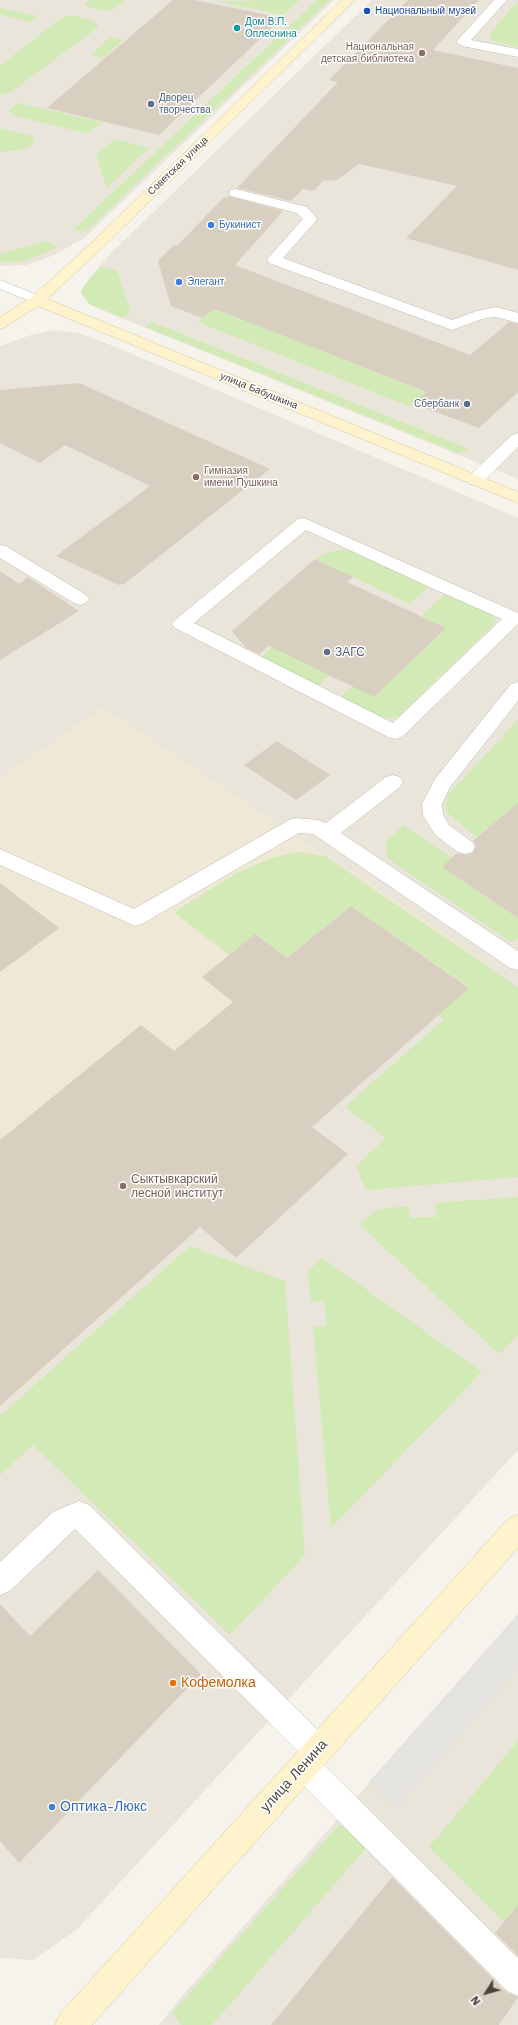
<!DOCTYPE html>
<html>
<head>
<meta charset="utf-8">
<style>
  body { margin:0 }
  #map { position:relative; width:518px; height:2025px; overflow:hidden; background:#f6f3ec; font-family:"Work Sans",sans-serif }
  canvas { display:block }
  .north { position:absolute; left:466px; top:1973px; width:40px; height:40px; -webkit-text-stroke:3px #fff; paint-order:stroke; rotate:233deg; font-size:11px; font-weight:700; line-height:16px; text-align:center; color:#4b4439 }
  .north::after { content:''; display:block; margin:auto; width:14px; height:18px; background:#4b4439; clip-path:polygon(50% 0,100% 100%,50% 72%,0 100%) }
</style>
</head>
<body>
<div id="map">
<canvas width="518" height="2025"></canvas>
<div class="north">N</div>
</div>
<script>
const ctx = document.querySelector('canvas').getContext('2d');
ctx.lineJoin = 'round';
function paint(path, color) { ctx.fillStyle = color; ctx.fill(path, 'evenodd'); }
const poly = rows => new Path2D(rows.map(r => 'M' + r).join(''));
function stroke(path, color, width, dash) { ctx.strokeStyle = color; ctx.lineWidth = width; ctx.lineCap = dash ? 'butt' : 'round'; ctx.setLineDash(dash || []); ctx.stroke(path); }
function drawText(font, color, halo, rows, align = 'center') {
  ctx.font = font + ' "Work Sans",sans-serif'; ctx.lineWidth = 3; ctx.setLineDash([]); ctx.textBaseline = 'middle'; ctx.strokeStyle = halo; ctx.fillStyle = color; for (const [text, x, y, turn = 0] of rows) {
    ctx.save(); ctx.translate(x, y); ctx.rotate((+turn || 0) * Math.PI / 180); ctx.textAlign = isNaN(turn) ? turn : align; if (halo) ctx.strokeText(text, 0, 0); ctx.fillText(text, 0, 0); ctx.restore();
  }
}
const residential = poly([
  [0,0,334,0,84,238,52,256,26,265,0,266],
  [372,0,518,0,518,479,97,308,85,297,87,281,110,254],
  [54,330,78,333,106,343,518,518,518,1450,78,1928,34,1960,0,1958,0,346,31,335],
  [518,1614,518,2025,159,2025,183,1995]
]);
const education = poly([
  [103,707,492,965,0,1408,0,777]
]);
const green = poly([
  [88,0,126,0,116,8,106,11,86,6,84,4],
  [212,0,225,1,299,0,283,15],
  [317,0,330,0,85,232,74,229],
  [518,1,518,47,493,41,489,34],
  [0,8,37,16,31,22,0,15],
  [68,16,76,16,93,21,98,24,97,28,12,91,5,94,0,93,0,66,61,18],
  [110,37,123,40,103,58,90,55],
  [18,103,101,122,101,123,89,133,86,133,11,115,9,111],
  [0,128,32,136,35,141,30,146,20,150,0,152],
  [115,139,149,148,107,188,96,155],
  [46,241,59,247,25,261,0,262,0,254],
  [101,266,117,271,131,312,123,318,90,305,81,293,83,287],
  [215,309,427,392,411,407,198,322],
  [152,322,469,449,458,453,145,327],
  [338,550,351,551,429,586,410,604,315,559,324,554],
  [445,594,492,615,496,622,398,717,385,718,341,697,353,686,374,697,446,628,422,616],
  [272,647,330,675,317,687,260,659],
  [518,720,518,803,478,837,459,823,445,810,448,795],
  [404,825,452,858,442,867,518,918,518,938,512,943,387,858,386,841],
  [299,852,325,856,518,987,518,1177,366,1190,356,1166,386,1138,345,1107,444,1019,438,1015,469,987,351,906,287,958,255,934,229,955,174,912,237,873,271,858],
  [518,1197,518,1335,499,1354,360,1225,374,1211,381,1209,408,1206,411,1218,437,1217,435,1203],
  [190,1246,285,1281,305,1555,230,1635,33,1445,0,1475,0,1413,2,1414],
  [322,1258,482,1372,331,1528,313,1327,327,1326,324,1301,311,1302,308,1275,309,1270],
  [518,1741,518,1905,504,1922,429,1847],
  [338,1826,344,1826,367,1847,212,2025,181,2025,172,2013]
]);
const parking = poly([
  [518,1614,518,1669,396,1809,369,1782]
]);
const building = poly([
  [173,0,195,0,282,18,159,135,47,108],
  [408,0,479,0,433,50,518,68,518,270,406,238,457,186,359,164,337,180,323,181,314,191,303,189,291,201,237,188,338,82,329,80],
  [229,196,283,211,235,265,470,355,509,322,518,324,518,392,479,428,414,404,427,392,215,309,202,318,171,306,158,261,174,245,177,246,224,197,227,198],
  [79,383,270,469,124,584,119,585,56,556,150,486,65,445,40,463,0,443,0,390],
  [315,559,353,577,347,582,446,628,374,697,269,646,259,654,246,648,232,631],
  [0,571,19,584,28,577,79,611,0,660],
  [277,741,330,775,296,800,244,765],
  [518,803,518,918,442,867,457,853,465,855,473,853,476,846,473,841],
  [0,883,59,928,0,972],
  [351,906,469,988,312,1127,348,1154,236,1258,200,1227,0,1406,0,1140,141,1025,174,1051,233,1002,202,977,255,934,287,958],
  [98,1570,201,1674,19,1863,0,1841,0,1604,30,1636],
  [392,1877,506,1992,518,1997,499,2025,271,2025],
  [518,1905,518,1956,495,1933]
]);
const lane = poly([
  [494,0,507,0,471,40,518,49,518,57,462,46,456,42,494,0],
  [236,189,307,207,315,216,317,219,315,222,283,258,452,320,477,311,496,307,518,313,518,323,496,317,485,318,452,330,269,263,267,260,269,257,303,219,297,213,231,196,229,193,231,190,236,189],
  [518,433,518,447,481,484,475,485,469,484,467,480,469,476,512,435,518,433],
  [304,518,518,613,518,624,402,737,395,739,388,737,175,628,172,624,175,620,298,519,304,518],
  [306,530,436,590,502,619,393,723,194,623,306,530],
  [0,545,6,546,86,595,89,599,86,603,80,605,74,603,0,558,0,545],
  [518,682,518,701,450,787,442,804,443,815,449,825,472,842,475,847,472,852,465,854,458,852,435,835,423,815,422,804,435,779,511,684,518,682],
  [393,775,400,777,403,782,400,787,341,833,518,951,518,970,510,968,313,834,299,833,142,924,135,926,0,865,0,849,134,909,289,820,296,818,318,820,326,823,386,777,393,775],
  [79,1501,89,1505,328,1740,333,1750,328,1760,322,1763,518,1958,518,1996,507,1991,294,1776,289,1766,294,1756,300,1753,75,1529,10,1591,0,1595,0,1562,53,1512,79,1501]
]);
const street = poly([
  [0,280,42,297,44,300,42,303,37,304,0,289,0,280]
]);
const secondary = poly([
  [342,0,355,0,98,252,47,299,518,492,518,503,38,306,5,327,0,329,0,317,32,297,88,246,342,0],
  [518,1515,518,1548,92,2025,55,2025,60,2014,508,1519,518,1515]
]);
const markers = [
  [367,11,4,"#1a4fb4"],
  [237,28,4,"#0f9aa8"],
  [422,53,4,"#8d6e63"],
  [151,104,4,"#5c6f8a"],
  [211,225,4,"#3f7fe0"],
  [179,282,4,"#3f7fe0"],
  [467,404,4,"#5c6f8a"],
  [196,477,4,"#8d6e63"],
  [327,652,4,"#5c6f8a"],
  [123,1186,4,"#8d6e63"],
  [173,1683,4,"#e8710a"],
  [52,1807,4,"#3f7fe0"]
];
const farTransitnames = [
  ["Национальный музей",375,11]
];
const farCulturenames = [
  ["Дом В.П.",245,22],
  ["Оплеснина",245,34]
];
const farEducationnames = [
  ["Национальная",414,47],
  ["детская библиотека",414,59],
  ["Гимназия",204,471,"left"],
  ["имени Пушкина",204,483,"left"]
];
const farServicenames = [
  ["Дворец",159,98],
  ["творчества",159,110],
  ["Сбербанк",459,404,"right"]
];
const farStreetnames = [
  ["Советская улица",178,166,-44],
  ["улица Бабушкина",259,391,22]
];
const farShopnames = [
  ["Букинист",219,225],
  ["Элегант",187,282]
];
const serviceNames = [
  ["ЗАГС",335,652]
];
const educationNames = [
  ["Сыктывкарский",131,1179],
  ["лесной институт",131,1193]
];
const nearFoodnames = [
  ["Кофемолка",181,1683]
];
const nearStreetnames = [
  ["улица Ленина",294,1776,-48]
];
const nearShopnames = [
  ["Оптика-Люкс",60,1807]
];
paint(residential, '#eae5da');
paint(education, '#efe8d6');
paint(green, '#d2eab5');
paint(parking, '#e5e3e0');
paint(building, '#d8cfc1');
stroke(lane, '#c2bbae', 1);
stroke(street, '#c2bbae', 1);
stroke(secondary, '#d6c79b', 1);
paint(lane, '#fff');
paint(street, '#fff');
paint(secondary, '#fff3cd');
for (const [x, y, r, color] of markers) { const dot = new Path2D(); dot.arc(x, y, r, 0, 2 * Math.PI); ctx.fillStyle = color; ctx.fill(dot); stroke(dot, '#fff', 1.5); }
drawText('10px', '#164399', '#fff', farTransitnames, 'left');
drawText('10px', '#0d838f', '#fff', farCulturenames, 'left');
drawText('10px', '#785e54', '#fff', farEducationnames, 'right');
drawText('10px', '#4e5e75', '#fff', farServicenames, 'left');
drawText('10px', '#4b4439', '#fff', farStreetnames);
drawText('10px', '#366cbe', '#fff', farShopnames, 'left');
drawText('12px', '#4e5e75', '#fff', serviceNames, 'left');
drawText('12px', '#785e54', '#fff', educationNames, 'left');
drawText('14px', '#c56008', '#fff', nearFoodnames, 'left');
drawText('14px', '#4b4439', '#fff', nearStreetnames);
drawText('14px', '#366cbe', '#fff', nearShopnames, 'left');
</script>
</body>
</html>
